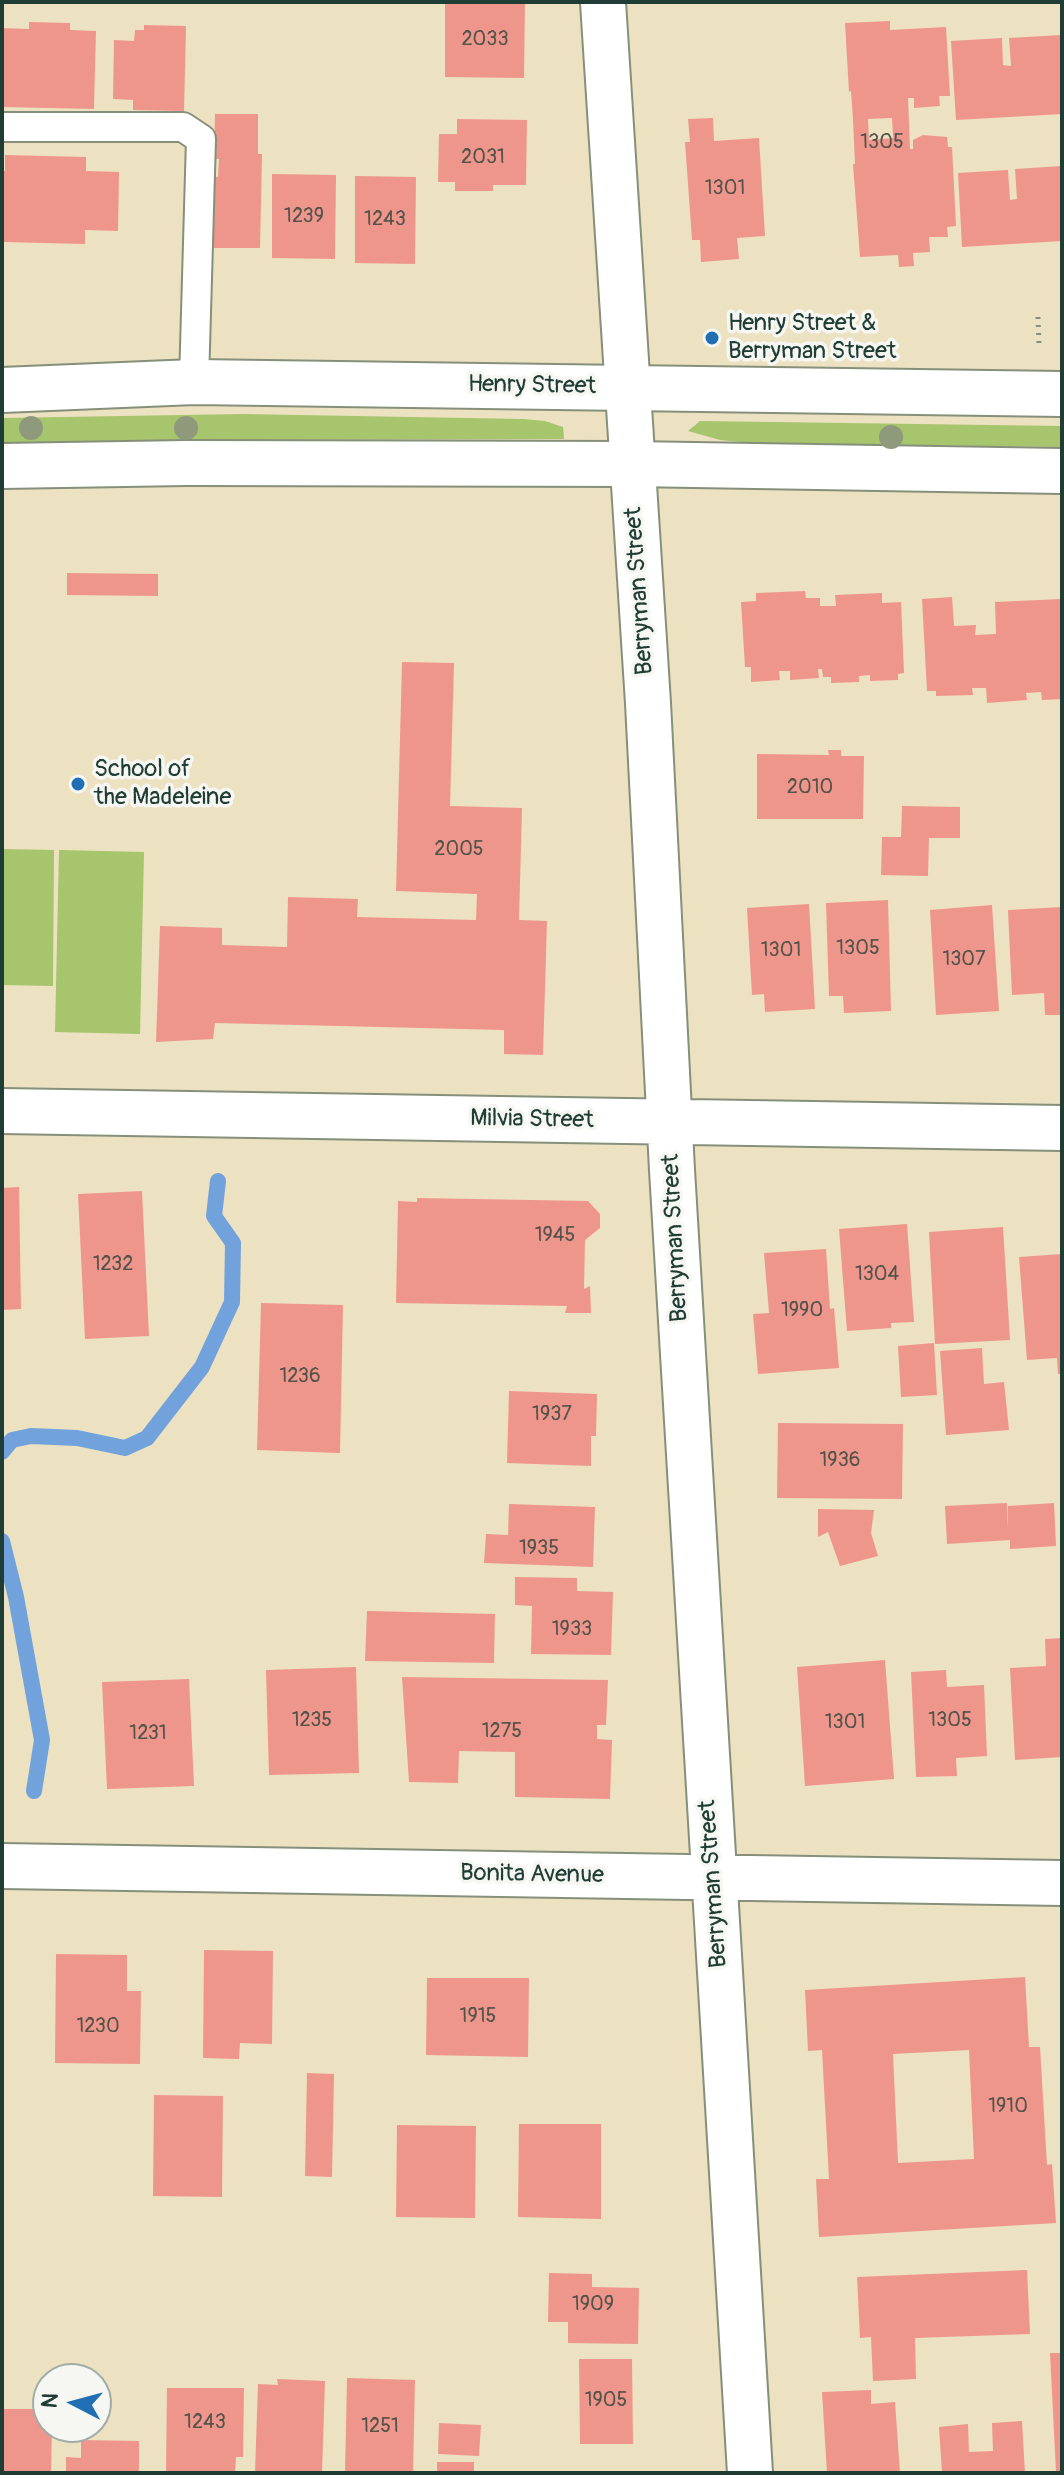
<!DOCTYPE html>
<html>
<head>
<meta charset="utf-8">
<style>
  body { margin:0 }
  #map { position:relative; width:1064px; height:2475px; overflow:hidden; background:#ece1c1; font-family:Pangolin,sans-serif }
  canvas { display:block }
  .frame { position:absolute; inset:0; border:4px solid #1f3d34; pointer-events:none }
  .north { position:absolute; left:32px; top:2363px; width:80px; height:80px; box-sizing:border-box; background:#f6f6f2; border:2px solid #a0aca6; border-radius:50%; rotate:276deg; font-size:22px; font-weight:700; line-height:32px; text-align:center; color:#1f3d34 }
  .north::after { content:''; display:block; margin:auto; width:28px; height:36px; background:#1f6fb2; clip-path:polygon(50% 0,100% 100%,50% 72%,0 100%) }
</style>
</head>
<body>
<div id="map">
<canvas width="1064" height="2475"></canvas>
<div class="frame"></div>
<div class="north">N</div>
</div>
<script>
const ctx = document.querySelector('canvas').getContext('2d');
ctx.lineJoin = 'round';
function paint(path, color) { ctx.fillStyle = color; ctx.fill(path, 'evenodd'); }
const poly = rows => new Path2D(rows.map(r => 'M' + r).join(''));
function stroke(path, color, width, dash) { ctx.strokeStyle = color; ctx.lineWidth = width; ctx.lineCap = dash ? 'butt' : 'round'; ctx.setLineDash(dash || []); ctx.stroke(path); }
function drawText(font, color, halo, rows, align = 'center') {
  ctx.font = font + ' Pangolin,sans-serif'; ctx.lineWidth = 7; ctx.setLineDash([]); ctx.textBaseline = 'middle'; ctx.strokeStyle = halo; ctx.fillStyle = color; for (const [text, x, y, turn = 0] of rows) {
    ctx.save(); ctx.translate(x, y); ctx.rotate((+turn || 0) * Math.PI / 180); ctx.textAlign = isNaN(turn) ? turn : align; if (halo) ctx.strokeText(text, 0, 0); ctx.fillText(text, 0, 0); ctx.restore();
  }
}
const green = poly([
  [242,414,523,419,545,421,563,427,564,439,242,440,2,444,2,418],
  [700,421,1062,426,1062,447,749,443,720,440,688,431],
  [2,849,54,850,53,986,2,985],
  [59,850,144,852,140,1034,55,1032]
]);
const stream = poly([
  [2,1452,12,1440,31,1436,77,1438,125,1448,147,1438,202,1367,232,1302,233,1243,214,1216,218,1181],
  [2,1541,16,1597,42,1740,34,1791]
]);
const building = poly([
  [445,2,525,2,524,78,445,77],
  [890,21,890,30,946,27,950,96,939,96,940,106,914,108,914,98,908,98,910,149,913,149,913,140,923,135,947,137,948,147,952,147,956,226,947,227,948,237,929,237,930,252,913,253,914,266,899,267,898,255,860,257,853,164,855,164,853,120,851,91,849,92,845,23],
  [892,118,893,138,869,140,868,119],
  [29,22,70,23,70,30,96,31,94,109,2,107,2,28,29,29],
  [144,25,186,26,184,111,133,110,133,100,113,99,114,40,134,41,135,30,144,30],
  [1061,35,1062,114,956,120,951,41,1002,38,1003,65,1011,66,1009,38],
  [215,114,258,114,258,154,262,154,260,248,213,248,214,177,218,177,219,159,214,159],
  [713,118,714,141,759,138,765,236,737,238,739,259,701,262,700,240,692,240,685,142,690,142,688,119],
  [457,119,527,120,526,185,493,185,493,191,455,191,455,182,438,182,439,134,457,134],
  [5,155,86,157,86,171,119,172,118,231,85,230,85,244,3,242,2,171,5,171],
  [1062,166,1062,241,962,247,958,173,1008,170,1010,200,1017,199,1015,169],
  [272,174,336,175,335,259,272,258],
  [355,176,416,177,415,264,355,263],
  [67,573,158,574,158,596,67,595],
  [805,591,806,598,820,598,820,606,836,606,835,595,882,593,882,603,901,602,904,673,898,674,898,680,870,681,870,675,859,676,859,682,831,683,831,677,823,677,822,669,818,669,819,678,790,680,790,671,779,671,780,680,751,682,751,667,745,667,741,602,756,601,756,593],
  [952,597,954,626,976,625,975,635,996,634,995,602,1061,599,1062,699,1042,700,1041,692,1026,693,1027,700,987,703,986,688,972,688,973,695,936,696,936,691,927,691,922,599],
  [402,662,454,663,450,806,522,808,519,920,547,921,543,1055,504,1054,504,1030,215,1023,213,1039,156,1042,160,926,222,928,222,945,287,947,288,897,358,899,357,917,476,920,477,894,396,891],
  [828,750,841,750,841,756,864,756,863,819,757,819,757,754,829,755],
  [902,806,960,807,960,838,929,838,928,876,881,875,882,837,901,837],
  [888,900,891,1011,844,1013,843,996,829,996,826,903],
  [809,904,815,1009,765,1012,764,994,752,995,747,908],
  [992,905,999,1011,936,1015,930,910],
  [1062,907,1062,1015,1045,1015,1044,993,1012,995,1008,910],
  [19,1187,21,1309,2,1310,2,1188],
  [142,1191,149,1336,85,1339,78,1194],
  [417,1198,588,1201,600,1214,600,1228,585,1240,584,1289,590,1286,591,1313,565,1313,567,1306,396,1303,398,1201,417,1202],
  [907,1224,914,1322,891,1323,891,1328,847,1331,839,1229],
  [1003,1227,1010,1340,935,1344,929,1232],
  [826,1249,830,1309,834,1308,839,1368,758,1374,753,1314,769,1313,764,1253],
  [1062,1254,1062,1374,1058,1374,1057,1358,1027,1360,1019,1257],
  [261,1303,343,1305,340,1453,257,1450],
  [934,1343,937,1395,901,1397,898,1346],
  [982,1348,984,1384,1004,1382,1009,1430,946,1435,940,1351],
  [509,1391,597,1394,596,1436,591,1436,591,1466,507,1463],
  [778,1423,903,1424,902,1499,777,1498],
  [1007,1503,1008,1530,1008,1506,1054,1503,1056,1546,1010,1549,1010,1540,947,1544,945,1506],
  [509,1504,595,1507,593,1567,484,1563,486,1534,508,1535],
  [818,1509,874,1510,871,1533,878,1556,840,1566,828,1532,818,1537],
  [515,1577,577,1578,577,1591,613,1592,611,1655,531,1654,532,1606,515,1605],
  [367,1611,495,1614,494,1663,365,1661],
  [1062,1638,1062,1757,1015,1760,1010,1668,1046,1666,1045,1639],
  [885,1660,894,1779,805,1786,797,1667],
  [356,1667,359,1773,269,1775,266,1670],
  [946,1670,947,1687,984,1685,987,1756,956,1758,957,1776,916,1777,911,1672],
  [402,1677,608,1680,606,1725,597,1725,597,1739,612,1740,610,1799,515,1797,515,1752,459,1751,458,1783,409,1782],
  [189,1679,194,1786,107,1789,102,1682],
  [204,1950,273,1951,272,2044,240,2043,239,2059,203,2058],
  [56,1954,127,1955,127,1991,141,1991,140,2064,55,2063],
  [1025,1977,1029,2047,1040,2047,1047,2165,1052,2164,1056,2223,819,2237,816,2179,829,2179,822,2050,808,2051,805,1990],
  [969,2050,974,2159,898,2163,893,2054],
  [427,1978,529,1978,528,2057,426,2055],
  [307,2073,334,2074,332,2177,305,2176],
  [154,2095,223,2096,222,2197,153,2196],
  [519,2124,601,2124,601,2219,518,2217],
  [397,2125,476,2126,475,2218,396,2217],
  [1027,2270,1030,2334,915,2338,916,2379,873,2381,871,2337,860,2338,857,2277],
  [549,2273,592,2274,592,2287,639,2288,638,2344,568,2343,568,2322,548,2322],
  [1050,2353,1062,2353,1062,2473,1056,2473],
  [579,2359,632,2359,633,2444,580,2444],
  [347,2378,415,2380,413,2473,345,2473],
  [277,2379,325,2381,322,2473,255,2473,258,2384,278,2385],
  [167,2388,244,2388,243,2457,236,2457,235,2473,166,2473],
  [871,2390,871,2404,895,2402,900,2473,827,2473,822,2392],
  [2,2409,48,2409,48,2427,52,2427,51,2473,2,2473],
  [1022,2421,1025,2473,942,2473,939,2427,968,2424,969,2452,993,2451,992,2423],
  [439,2423,481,2425,479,2456,438,2454],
  [81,2440,139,2441,139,2473,66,2473,66,2457,81,2458],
  [437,2462,474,2462,474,2473,437,2473]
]);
const path = poly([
  [1038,317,1039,345]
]);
const lane = poly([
  [2,127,183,127,201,139,194,382]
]);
const street = poly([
  [603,2,648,703,672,1170,750,2473],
  [2,1111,1062,1128],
  [2,1866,1062,1883]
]);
const secondary = poly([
  [2,390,194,382,1062,394],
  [2,466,186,463,632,464,1062,471]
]);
const trees = [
  [31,428],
  [186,428],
  [891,437]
];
const markers = [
  [712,338,8,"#1f6fb2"],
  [78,784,8,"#1f6fb2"]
];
const numberNames = [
  ["2033",485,40],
  ["1305",882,143],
  ["2031",483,158],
  ["1301",725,189],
  ["1239",304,217],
  ["1243",385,220],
  ["2010",810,788],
  ["2005",459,850],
  ["1305",858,949],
  ["1301",781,951],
  ["1307",964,960],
  ["1945",555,1236],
  ["1232",113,1265],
  ["1304",877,1275],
  ["1990",802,1311],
  ["1236",300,1377],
  ["1937",552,1415],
  ["1936",840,1461],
  ["1935",539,1549],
  ["1933",572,1630],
  ["1235",312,1721],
  ["1305",950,1721],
  ["1301",845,1723],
  ["1275",502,1732],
  ["1231",148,1734],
  ["1915",478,2017],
  ["1230",98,2027],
  ["1910",1008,2107],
  ["1909",593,2305],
  ["1905",606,2401],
  ["1243",205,2423],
  ["1251",380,2427]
];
const poiNames = [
  ["Henry Street &",728,324],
  ["Berryman Street",728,352],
  ["School of",94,770],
  ["the Madeleine",94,798]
];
const streetNames = [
  ["Henry Street",532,386,1],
  ["Berryman Street",640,591,-94],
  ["Milvia Street",532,1120,1],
  ["Berryman Street",676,1238,-93],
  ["Bonita Avenue",532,1875,1],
  ["Berryman Street",714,1884,-94]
];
paint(green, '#a6c56c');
stroke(stream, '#71a2dc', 16);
paint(building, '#ef968c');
stroke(lane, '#868f7a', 32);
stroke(street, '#868f7a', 48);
stroke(secondary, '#868f7a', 48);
stroke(path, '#868f7a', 5, [2, 6]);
stroke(lane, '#fff', 28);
stroke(street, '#fff', 44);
stroke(secondary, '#fff', 44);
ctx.fillStyle = '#8e9a7b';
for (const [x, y] of trees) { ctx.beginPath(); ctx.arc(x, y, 12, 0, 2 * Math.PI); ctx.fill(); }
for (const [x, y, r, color] of markers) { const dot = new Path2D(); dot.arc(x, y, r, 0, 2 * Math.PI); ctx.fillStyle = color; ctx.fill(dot); stroke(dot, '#f6f6f2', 3); }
drawText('20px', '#53534a', null, numberNames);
drawText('24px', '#1f3d34', '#f6f6f2', poiNames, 'left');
drawText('24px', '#1f3d34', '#f6f6f2', streetNames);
</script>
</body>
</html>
